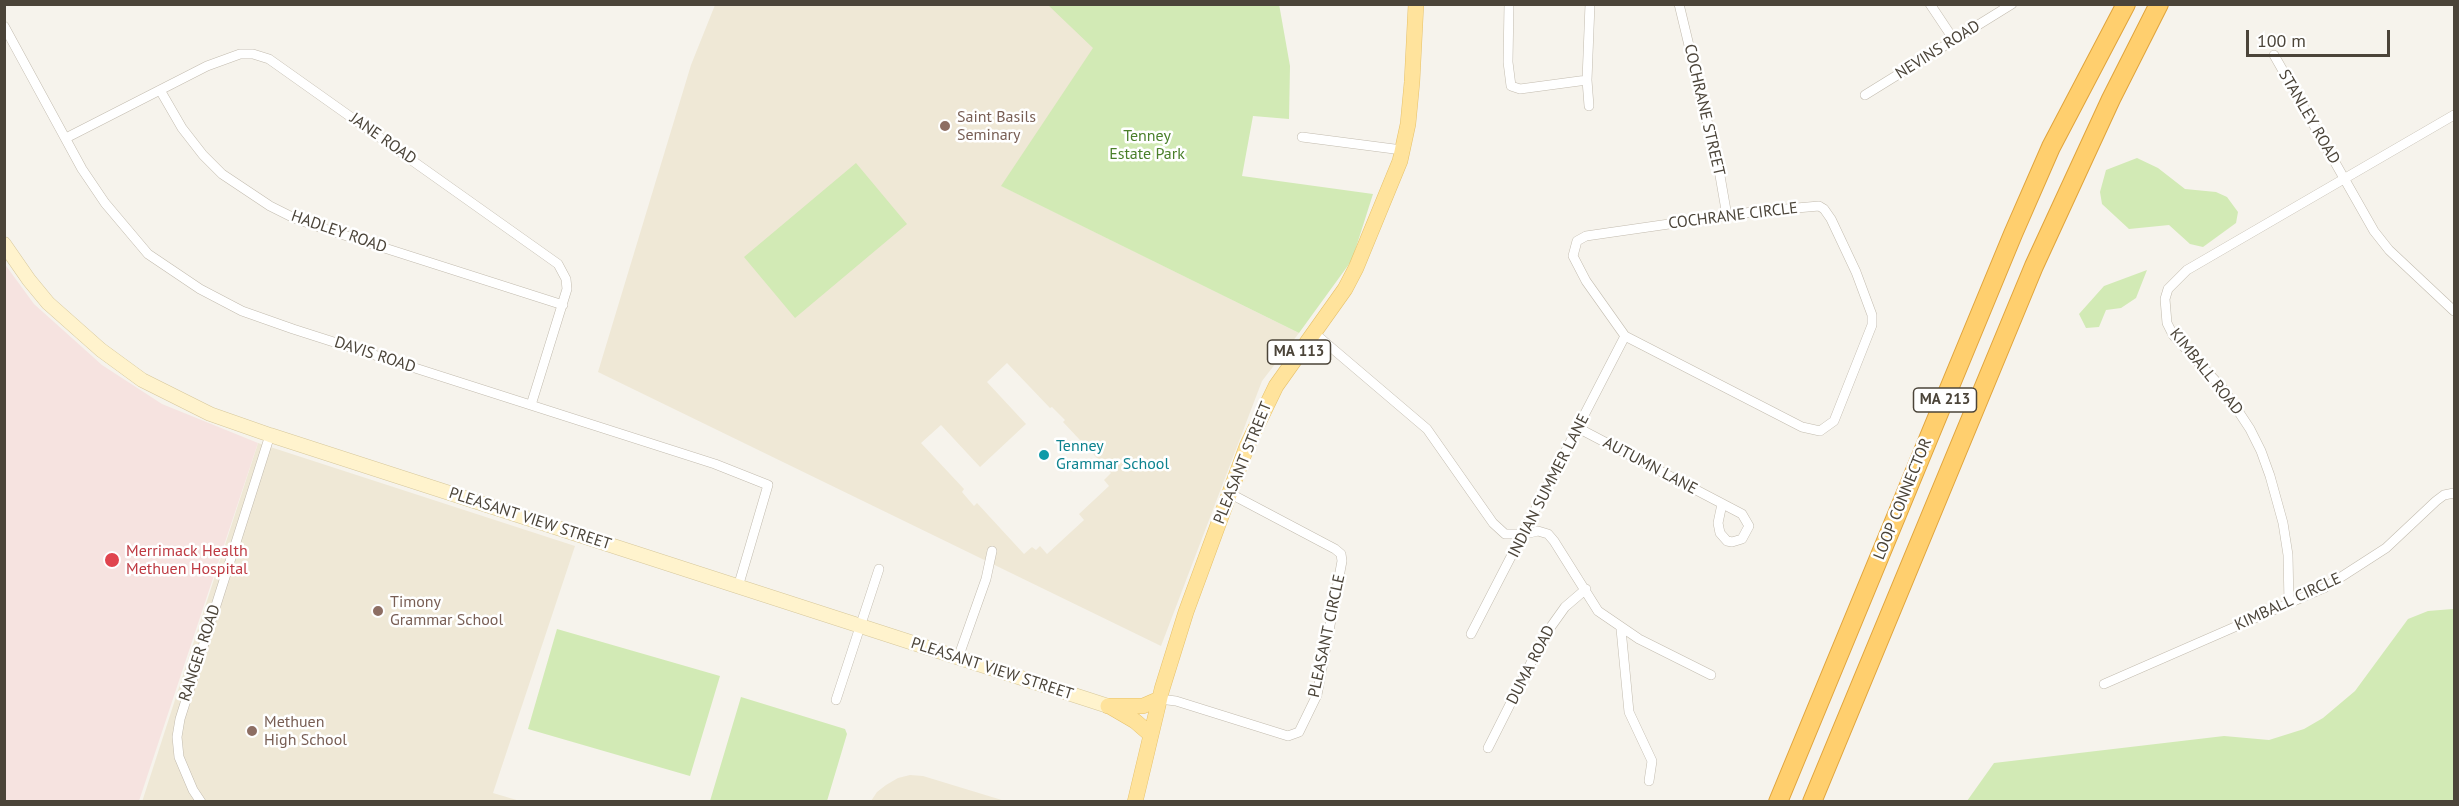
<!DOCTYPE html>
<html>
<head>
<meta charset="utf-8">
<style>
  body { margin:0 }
  #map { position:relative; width:2459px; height:806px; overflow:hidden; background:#f6f3ec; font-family:"PT Sans",sans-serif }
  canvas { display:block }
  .frame { position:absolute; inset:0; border:6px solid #4b4439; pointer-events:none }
  .scale { position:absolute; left:2246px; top:30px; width:144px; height:27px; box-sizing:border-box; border:3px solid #4b4439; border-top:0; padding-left:8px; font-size:18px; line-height:21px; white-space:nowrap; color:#4b4439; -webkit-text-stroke:4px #fff; paint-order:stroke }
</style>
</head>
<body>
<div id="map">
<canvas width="2459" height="806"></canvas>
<div class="frame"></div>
<div class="scale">100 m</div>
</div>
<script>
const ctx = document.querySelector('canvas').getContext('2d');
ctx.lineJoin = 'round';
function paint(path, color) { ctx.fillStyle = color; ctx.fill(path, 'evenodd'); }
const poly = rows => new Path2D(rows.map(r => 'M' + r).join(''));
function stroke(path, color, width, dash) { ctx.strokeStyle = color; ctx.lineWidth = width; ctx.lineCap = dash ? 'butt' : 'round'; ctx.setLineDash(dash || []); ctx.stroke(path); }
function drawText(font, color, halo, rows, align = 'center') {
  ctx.font = font + ' "PT Sans",sans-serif'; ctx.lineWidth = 5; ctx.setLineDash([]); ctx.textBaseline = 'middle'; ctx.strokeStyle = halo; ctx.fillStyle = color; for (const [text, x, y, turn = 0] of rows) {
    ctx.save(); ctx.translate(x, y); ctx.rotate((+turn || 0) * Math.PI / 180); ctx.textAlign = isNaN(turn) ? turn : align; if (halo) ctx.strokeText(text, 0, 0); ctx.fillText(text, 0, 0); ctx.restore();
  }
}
const education = poly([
  [715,5,1050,5,1098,49,1002,186,1299,333,1262,381,1161,646,598,372,691,65],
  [1007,363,1050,408,1052,407,1065,420,1063,422,1111,473,1104,480,1109,486,1079,514,1084,520,1047,554,1040,546,1036,550,1032,547,1024,554,977,503,974,506,962,492,964,489,921,443,941,425,980,467,1026,424,987,382],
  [258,443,575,546,493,793,520,801,142,802],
  [910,775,923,776,1005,801,871,801,877,792,886,785,898,778]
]);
const medical = poly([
  [4,263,34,304,102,365,162,404,258,443,139,801,5,801]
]);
const green = poly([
  [1279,4,1290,66,1289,119,1253,116,1242,176,1373,194,1352,260,1299,333,1001,186,1093,48,1048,5],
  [2137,158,2158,168,2185,189,2216,192,2227,197,2238,212,2236,223,2203,247,2190,244,2169,225,2129,229,2102,204,2100,192,2106,170],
  [856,163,907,224,795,318,744,257],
  [2147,270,2136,298,2121,308,2106,310,2099,327,2086,328,2079,314,2104,286],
  [2453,609,2454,801,1967,801,1994,763,2224,736,2269,740,2304,729,2323,718,2355,691,2408,619,2428,611],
  [557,629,720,676,690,776,528,729],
  [741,697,845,729,847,734,827,801,710,801]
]);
const street = poly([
  [1509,4,1508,62,1511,86,1520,89,1587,80],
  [1679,4,1719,170,1727,216],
  [1930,4,1954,40],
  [4,26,82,169,105,203,148,254,200,289,242,311,293,329,715,464,768,485,738,587],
  [2274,55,2374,231,2389,250,2454,311],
  [160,90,182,128,203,155,222,174,270,206,294,218,325,229,563,305],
  [1865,95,2012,4],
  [1589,106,1587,80,1590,4],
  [1302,137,1402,150],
  [66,138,207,66,240,54,253,54,269,59,558,264,566,279,567,289,531,405],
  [1819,206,1824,209,1831,219,1856,272,1872,315,1872,325,1834,421,1820,431,1802,427,1625,336,1586,281,1573,256,1577,241,1586,236,1752,212,1819,206],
  [1313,332,1427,429,1493,523,1505,534,1525,534,1538,531,1548,534,1554,541,1598,611,1639,639,1711,675],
  [1578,428,1742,514,1749,526,1742,539,1732,542,1727,541,1720,533,1718,523,1722,504],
  [2289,604,2288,555,2283,523,2270,476,2261,451,2250,429,2225,391,2173,335,2167,323,2165,299,2168,289,2187,270,2454,115],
  [1621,629,1629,712,1652,761,1649,781],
  [1471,634,1625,336],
  [958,658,986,579,992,551],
  [2104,684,2324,588,2386,548,2436,501,2444,495,2454,493],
  [1159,699,1176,701,1288,736,1299,732,1317,695,1342,561,1341,554,1335,549,1229,493],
  [836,700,879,569],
  [1488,748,1545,635,1565,607,1586,589],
  [201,802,193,790,179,757,177,737,180,719,270,435]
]);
const secondary = poly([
  [4,244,29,280,48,303,101,350,142,380,210,414,270,435,1108,706]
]);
const primary = poly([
  [1108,706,1143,706,1159,699],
  [1111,707,1135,721,1150,734],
  [1135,802,1162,689,1186,612,1247,446,1276,386,1345,289,1356,268,1400,161,1408,124,1412,82,1416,4]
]);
const highway = poly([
  [1778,802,2013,234,2051,147,2126,4],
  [1812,802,2034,266,2111,99,2159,4]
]);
const markers = [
  [945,126,6,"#8d6e63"],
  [1044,455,6,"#0f9aa8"],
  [112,560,8,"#e0444e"],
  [378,611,6,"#8d6e63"],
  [252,731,6,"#8d6e63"]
];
const shields = [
  [1299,352,63],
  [1945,400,63]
];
const shieldNames = [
  ["MA 113",1299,352],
  ["MA 213",1945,400]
];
const streetNames = [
  ["NEVINS ROAD",1938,50,-32],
  ["COCHRANE STREET",1704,110,77],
  ["STANLEY ROAD",2309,117,60],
  ["JANE ROAD",383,139,35],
  ["COCHRANE CIRCLE",1733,216,-7],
  ["HADLEY ROAD",339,232,19],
  ["DAVIS ROAD",375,355,18],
  ["KIMBALL ROAD",2206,372,51],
  ["PLEASANT STREET",1243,463,-68],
  ["AUTUMN LANE",1650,466,28],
  ["INDIAN SUMMER LANE",1549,486,-63],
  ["LOOP CONNECTOR",1903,499,-68],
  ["PLEASANT VIEW STREET",530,519,18],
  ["KIMBALL CIRCLE",2288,602,-25],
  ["PLEASANT CIRCLE",1327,636,-78],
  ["RANGER ROAD",200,653,-72],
  ["DUMA ROAD",1531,665,-63],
  ["PLEASANT VIEW STREET",992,669,18]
];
const educationNames = [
  ["Saint Basils",957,117],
  ["Seminary",957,135],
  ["Timony",390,602],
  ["Grammar School",390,620],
  ["Methuen",264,722],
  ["High School",264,740]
];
const parkNames = [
  ["Tenney",1147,136],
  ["Estate Park",1147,154]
];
const cultureNames = [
  ["Tenney",1056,446],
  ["Grammar School",1056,464]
];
const healthNames = [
  ["Merrimack Health",126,551],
  ["Methuen Hospital",126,569]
];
paint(education, '#efe8d6');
paint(medical, '#f6e3e0');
paint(green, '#d2eab5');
stroke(street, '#c2bbae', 10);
stroke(secondary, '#d6c79b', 15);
stroke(primary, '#e6c16a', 16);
stroke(highway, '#e0a43c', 20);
stroke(street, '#fff', 9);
stroke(secondary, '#fff3cd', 14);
stroke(primary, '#ffe39c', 15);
stroke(highway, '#ffcf6e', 18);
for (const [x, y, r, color] of markers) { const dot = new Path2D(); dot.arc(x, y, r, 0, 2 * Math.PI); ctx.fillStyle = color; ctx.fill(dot); stroke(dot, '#fff', 2); }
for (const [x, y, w] of shields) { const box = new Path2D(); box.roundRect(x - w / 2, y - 12, w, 24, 4.5); ctx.fillStyle = '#fff'; ctx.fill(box); stroke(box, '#4b4439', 1.5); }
drawText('bold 15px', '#4b4439', null, shieldNames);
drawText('16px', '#4b4439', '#fff', streetNames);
drawText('16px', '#785e54', '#fff', educationNames, 'left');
drawText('16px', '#4a7f2a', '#fff', parkNames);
drawText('16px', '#0d838f', '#fff', cultureNames, 'left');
drawText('16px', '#be3a42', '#fff', healthNames, 'left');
</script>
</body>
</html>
